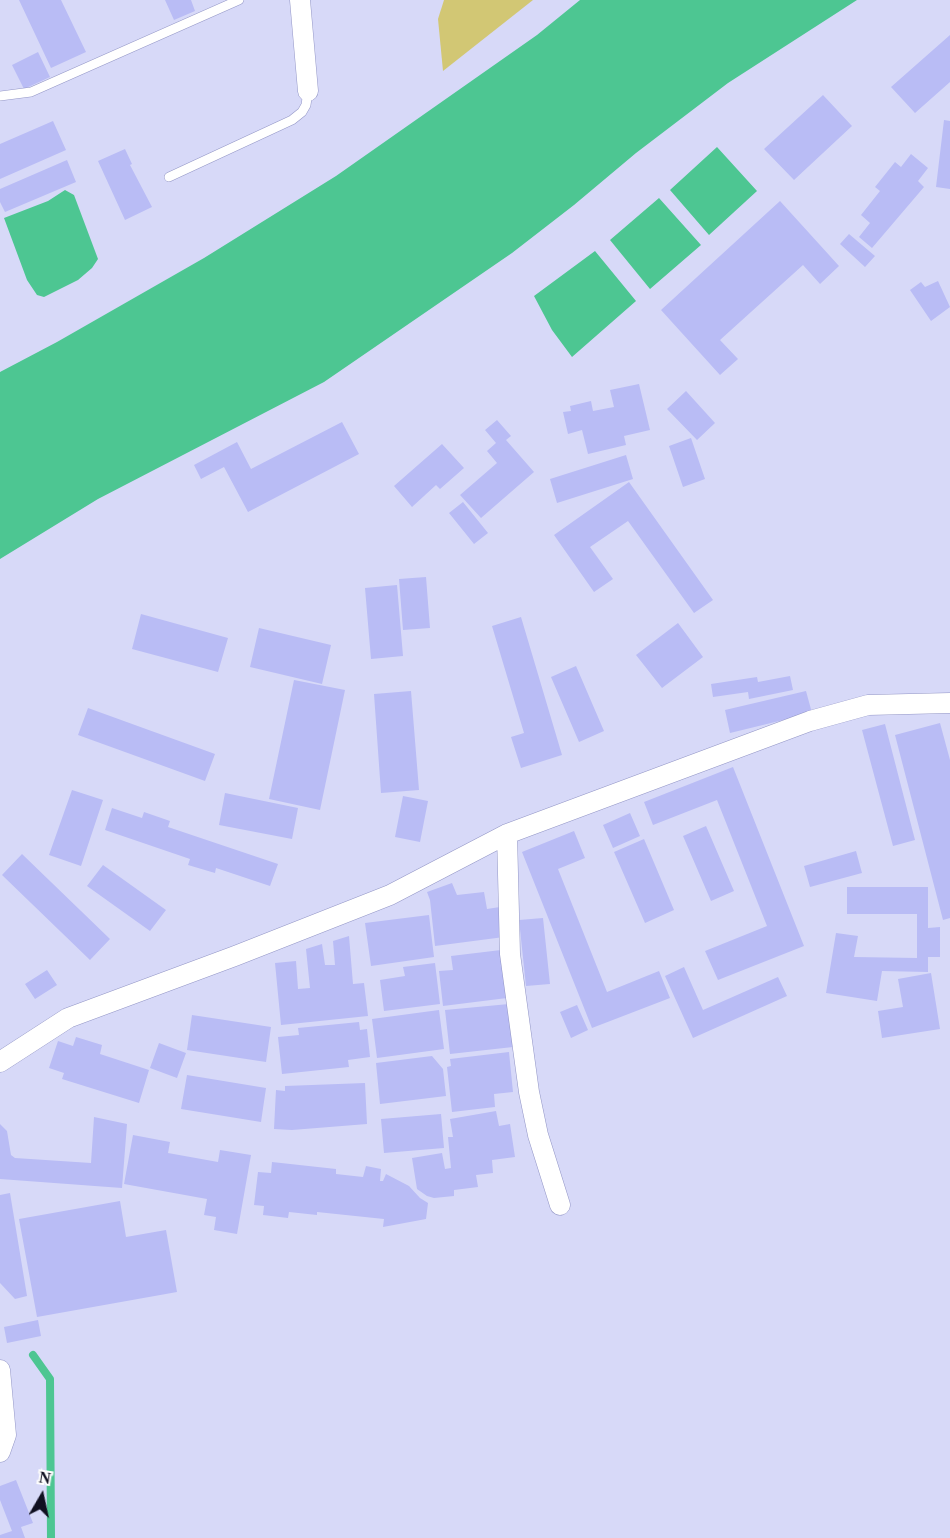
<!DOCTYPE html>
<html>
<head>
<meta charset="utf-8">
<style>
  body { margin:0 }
  #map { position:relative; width:950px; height:1538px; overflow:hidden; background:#d7d9f8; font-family:"Times New Roman",serif }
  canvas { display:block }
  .north { position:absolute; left:12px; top:1466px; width:60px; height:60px; -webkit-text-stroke:4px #fdfdfd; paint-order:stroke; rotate:9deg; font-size:16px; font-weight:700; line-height:24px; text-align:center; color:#0f0f20 }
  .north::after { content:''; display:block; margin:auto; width:21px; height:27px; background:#0f0f20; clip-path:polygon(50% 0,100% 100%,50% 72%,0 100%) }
</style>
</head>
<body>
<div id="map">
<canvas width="950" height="1538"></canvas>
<div class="north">N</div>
</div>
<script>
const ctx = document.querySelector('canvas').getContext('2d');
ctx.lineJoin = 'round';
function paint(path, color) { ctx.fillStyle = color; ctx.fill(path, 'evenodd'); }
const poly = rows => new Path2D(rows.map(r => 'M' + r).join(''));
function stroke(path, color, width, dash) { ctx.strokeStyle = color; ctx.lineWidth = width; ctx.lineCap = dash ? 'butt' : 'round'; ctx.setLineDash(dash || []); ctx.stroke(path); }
const green = poly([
  [444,0,533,0,443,71,438,19]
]);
const water = poly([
  [580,0,857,0,728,83,636,153,574,205,512,253,324,382,98,499,0,559,0,372,57,342,204,258,336,176,537,35],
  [717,147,757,191,709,235,670,190],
  [65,190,74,195,98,259,92,268,78,280,44,297,37,295,27,280,4,218,48,201],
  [659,198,701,245,650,289,610,240],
  [595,251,636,301,572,357,552,330,534,296]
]);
const stream = poly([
  [33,1355,50,1379,51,1538]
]);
const building = poly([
  [19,0,61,0,86,52,51,68],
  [165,0,191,0,195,11,174,20],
  [950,35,950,82,915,113,891,87],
  [38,52,50,77,24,89,12,65],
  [823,95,852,126,794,180,764,149],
  [944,120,950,121,950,189,936,187],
  [53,121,66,150,0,179,0,144],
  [125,149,132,164,130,165,152,207,125,220,98,161],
  [911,154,928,168,918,181,924,187,872,248,859,237,870,223,861,215,880,191,875,187,895,162,901,167],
  [67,160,76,182,5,212,0,202,0,189],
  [780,201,839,266,820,284,803,265,720,340,738,359,720,375,661,310],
  [849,234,875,256,865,267,840,244],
  [938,281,950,307,931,321,910,290,921,282,925,287],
  [639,384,650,430,624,436,626,445,588,454,582,430,568,434,563,412,571,411,570,406,591,401,593,411,614,407,610,390],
  [686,391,715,423,697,440,667,409],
  [497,420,511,436,506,440,534,472,481,518,460,495,497,463,487,451,496,443,485,430],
  [342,422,359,454,248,512,224,467,201,479,194,465,237,442,251,469],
  [691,438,705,479,683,487,669,446],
  [442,444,464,468,440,489,436,485,412,507,394,486],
  [626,455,633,479,557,503,550,479],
  [629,482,713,600,694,613,628,521,590,547,613,579,594,592,554,535],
  [463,502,488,533,474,544,449,513],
  [426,577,430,628,403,630,399,579],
  [397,585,403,656,371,659,365,588],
  [141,614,228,638,218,672,132,649],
  [521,617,562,755,521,768,511,737,524,733,492,626],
  [678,623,703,657,662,688,636,655],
  [259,628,331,645,322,684,250,667],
  [576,666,604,731,579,742,551,677],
  [790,676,793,690,749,699,748,692,713,697,711,684,757,677,758,682],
  [294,680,345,690,320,810,269,799],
  [411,691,419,790,381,793,374,694],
  [806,691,812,713,730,733,725,710],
  [88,708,215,754,205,781,78,735],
  [940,723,950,760,950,918,943,920,895,735],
  [885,724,915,840,893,846,862,730],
  [733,767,804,946,718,980,705,951,767,926,717,800,653,825,644,802],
  [72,790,103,800,81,866,49,855],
  [225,793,298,808,292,839,219,825],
  [403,796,428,801,420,842,395,837],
  [112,808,142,818,144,812,170,821,168,827,278,864,270,886,216,868,215,873,188,865,190,859,105,830],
  [630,813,640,836,613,848,603,825],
  [706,826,734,891,711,901,683,836],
  [574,831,585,858,558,869,607,992,659,971,670,998,592,1028,522,852],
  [644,839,674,910,645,923,614,852],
  [856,851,862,873,810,887,804,866],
  [22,854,110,939,90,960,2,875],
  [103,865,166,910,150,931,87,886],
  [452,883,457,895,484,892,487,909,500,907,504,937,435,946,430,900,427,892],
  [847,887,928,887,928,928,940,927,940,957,928,957,928,972,882,971,877,1001,826,993,836,933,858,936,854,957,917,958,917,914,847,914],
  [429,915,434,957,371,966,365,923],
  [543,918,550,984,526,986,519,920],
  [349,936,353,984,364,983,368,1016,281,1025,275,963,296,961,298,989,310,988,306,949,322,944,325,965,335,965,333,941],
  [501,950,507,998,443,1006,439,971,453,970,451,956],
  [435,963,440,1004,384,1011,380,980,405,976,403,967],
  [684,967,703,1010,778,977,787,996,693,1038,665,976],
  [47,970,57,985,35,999,25,984],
  [931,973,940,1029,882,1038,878,1011,903,1007,898,979],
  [509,1004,513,1047,450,1054,445,1010],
  [577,1005,588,1030,571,1038,560,1012],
  [439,1010,444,1049,377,1058,372,1019],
  [192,1015,271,1027,266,1062,187,1050],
  [359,1022,360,1030,367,1029,370,1057,348,1060,349,1067,282,1074,278,1037,299,1035,298,1028],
  [76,1037,102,1045,100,1054,149,1070,139,1103,62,1079,64,1073,49,1068,58,1041,73,1046],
  [159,1043,186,1053,177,1078,150,1068],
  [509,1052,513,1092,494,1094,495,1107,452,1112,447,1067,451,1066,450,1059],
  [432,1056,443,1069,446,1096,380,1104,376,1063],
  [187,1075,266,1088,261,1122,181,1109],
  [365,1083,367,1124,292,1130,274,1129,276,1090,285,1091,285,1086],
  [496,1111,499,1126,510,1124,515,1157,492,1160,493,1173,476,1175,478,1187,454,1190,454,1196,434,1198,427,1196,417,1189,412,1158,442,1153,445,1169,451,1168,448,1137,453,1137,450,1119],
  [441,1114,444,1148,384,1153,381,1119],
  [94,1117,127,1124,122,1188,0,1179,0,1124,7,1131,11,1155,15,1158,91,1163],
  [133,1135,170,1142,168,1153,218,1162,220,1150,251,1155,237,1234,214,1230,216,1217,204,1215,207,1199,124,1184],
  [272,1162,336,1169,336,1174,363,1177,366,1166,381,1169,380,1181,383,1181,386,1174,409,1186,420,1198,428,1203,426,1219,383,1227,384,1219,317,1212,317,1215,289,1212,288,1218,263,1215,264,1206,254,1205,258,1172,271,1173],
  [10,1193,27,1296,15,1299,0,1283,0,1195],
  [120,1201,126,1237,166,1230,177,1292,37,1317,19,1219],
  [38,1320,41,1336,7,1343,4,1327],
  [16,1480,33,1523,21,1527,25,1538,0,1538,0,1535,12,1531,0,1500,0,1486]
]);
const service = poly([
  [0,96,31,92,239,0],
  [169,177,292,120,302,112,306,105,308,91]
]);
const minor = poly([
  [300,0,308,91],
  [507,834,510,954,529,1092,538,1135,560,1205],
  [0,1062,68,1018,235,956,390,895,507,834,810,721,868,705,950,703],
  [0,1370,6,1435,0,1452]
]);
paint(green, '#d2c774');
paint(water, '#4dc692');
stroke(stream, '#4dc692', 8);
paint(building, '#b9bcf5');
stroke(service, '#9396c6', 10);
stroke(minor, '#9396c6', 21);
stroke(service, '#fff', 9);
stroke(minor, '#fff', 20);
</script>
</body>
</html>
